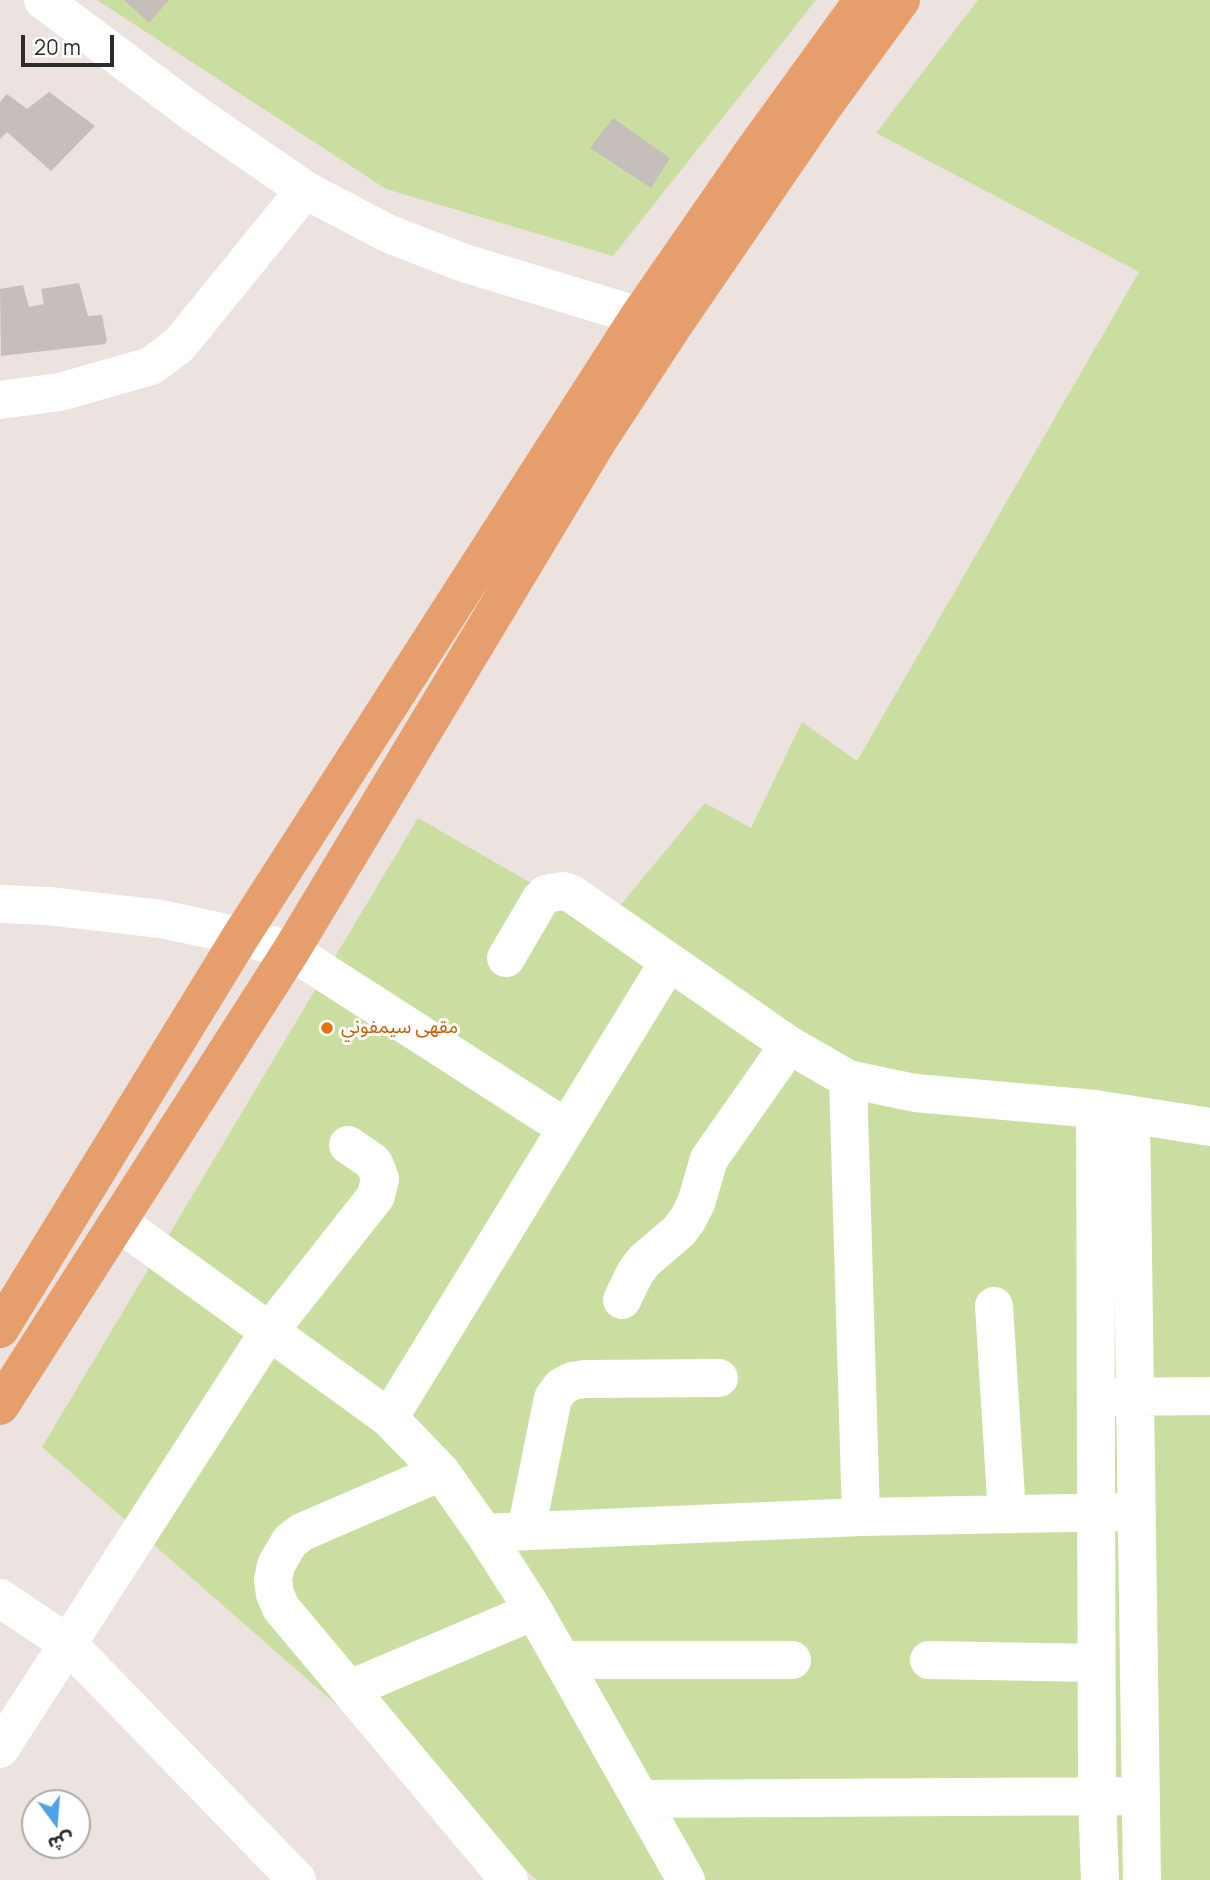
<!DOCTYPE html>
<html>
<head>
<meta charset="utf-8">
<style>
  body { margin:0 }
  #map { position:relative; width:1210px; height:1880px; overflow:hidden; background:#ece2df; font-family:Manrope,"Noto Sans Arabic",sans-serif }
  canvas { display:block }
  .north { position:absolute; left:21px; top:1789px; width:70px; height:70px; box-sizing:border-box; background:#fff; border:2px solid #ababab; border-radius:50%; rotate:164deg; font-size:19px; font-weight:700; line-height:28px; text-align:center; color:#2c2c2c }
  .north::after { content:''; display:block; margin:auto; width:24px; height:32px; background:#4ea2ea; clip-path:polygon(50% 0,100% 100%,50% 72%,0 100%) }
  .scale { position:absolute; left:21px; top:35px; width:93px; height:32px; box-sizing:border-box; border:4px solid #2c2c2c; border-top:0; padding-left:9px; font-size:21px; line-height:24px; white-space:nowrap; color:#2c2c2c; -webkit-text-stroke:5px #fff; paint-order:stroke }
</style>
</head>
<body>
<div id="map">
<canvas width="1210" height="1880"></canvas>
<div class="north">ش</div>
<div class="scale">20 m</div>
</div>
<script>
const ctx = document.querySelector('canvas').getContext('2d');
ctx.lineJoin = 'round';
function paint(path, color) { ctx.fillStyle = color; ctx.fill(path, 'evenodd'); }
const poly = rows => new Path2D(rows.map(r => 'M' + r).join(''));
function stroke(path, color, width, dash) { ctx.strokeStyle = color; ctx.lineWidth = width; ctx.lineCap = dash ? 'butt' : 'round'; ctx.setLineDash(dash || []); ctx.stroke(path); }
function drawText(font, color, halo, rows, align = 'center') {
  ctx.font = font + ' Manrope,"Noto Sans Arabic",sans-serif'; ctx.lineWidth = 6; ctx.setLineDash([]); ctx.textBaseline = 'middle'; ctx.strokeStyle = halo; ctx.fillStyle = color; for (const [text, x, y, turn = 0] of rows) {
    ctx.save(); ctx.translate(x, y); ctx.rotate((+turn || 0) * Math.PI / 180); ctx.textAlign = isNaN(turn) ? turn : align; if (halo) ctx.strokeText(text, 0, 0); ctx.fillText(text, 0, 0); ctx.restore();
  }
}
const green = poly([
  [97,0,816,0,613,256,386,189],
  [978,0,1210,0,1210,1880,537,1880,42,1447,418,818,604,925,705,803,751,828,802,722,857,761,1139,272,876,133]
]);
const building = poly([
  [124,0,169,0,149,23],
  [49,92,95,126,51,171,7,132,0,139,0,102,7,94,27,109],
  [613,118,670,158,651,188,590,148],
  [79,283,88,316,102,315,107,341,105,344,1,356,0,289,23,285,29,307,44,304,41,289]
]);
const minor = poly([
  [43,0,192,112,305,190,389,234,464,263,639,316,670,322],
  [0,400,60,392,151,366,179,345,305,190],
  [0,904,48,906,161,919,241,936,291,951,566,1128],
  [506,958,540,900,546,894,563,891,572,894,789,1045,848,1079,915,1093,1095,1109,1210,1127],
  [848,1079,861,1517],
  [1095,1109,1097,1795,1100,1880],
  [1131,1116,1142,1880],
  [118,1222,389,1418,441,1472,484,1533,534,1611,686,1880],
  [622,1300,635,1273,644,1261,679,1231,688,1219,696,1203,709,1159,789,1045],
  [994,1306,1007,1514],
  [1110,1397,1210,1396],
  [389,1418,668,963],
  [441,1472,302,1532,290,1541,276,1565,273,1580,275,1594,281,1608,509,1880],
  [526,1531,553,1398,561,1387,572,1381,585,1379,719,1378],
  [484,1533,861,1517,1120,1512],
  [0,1598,67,1643,297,1880],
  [562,1660,792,1660],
  [929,1660,1096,1663],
  [350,1689,534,1611],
  [0,1749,268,1333,376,1196,380,1179,377,1170,373,1162,348,1145],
  [641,1799,1122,1796]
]);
const major = poly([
  [0,1329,241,936,639,316,752,153,863,0],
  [0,1406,291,951,599,439,675,323,823,107,901,0]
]);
const markers = [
  [327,1028,7,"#e8710a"]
];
const foodNames = [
  ["مقهى سيمفوني",341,1028]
];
paint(green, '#cbdea1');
paint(building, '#c5bebb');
stroke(minor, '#fff', 38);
stroke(major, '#e59e6c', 38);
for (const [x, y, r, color] of markers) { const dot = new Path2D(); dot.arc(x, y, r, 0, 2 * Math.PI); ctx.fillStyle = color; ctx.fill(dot); stroke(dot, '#fff', 2.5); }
drawText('19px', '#c56008', '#fff', foodNames, 'left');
</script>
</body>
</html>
